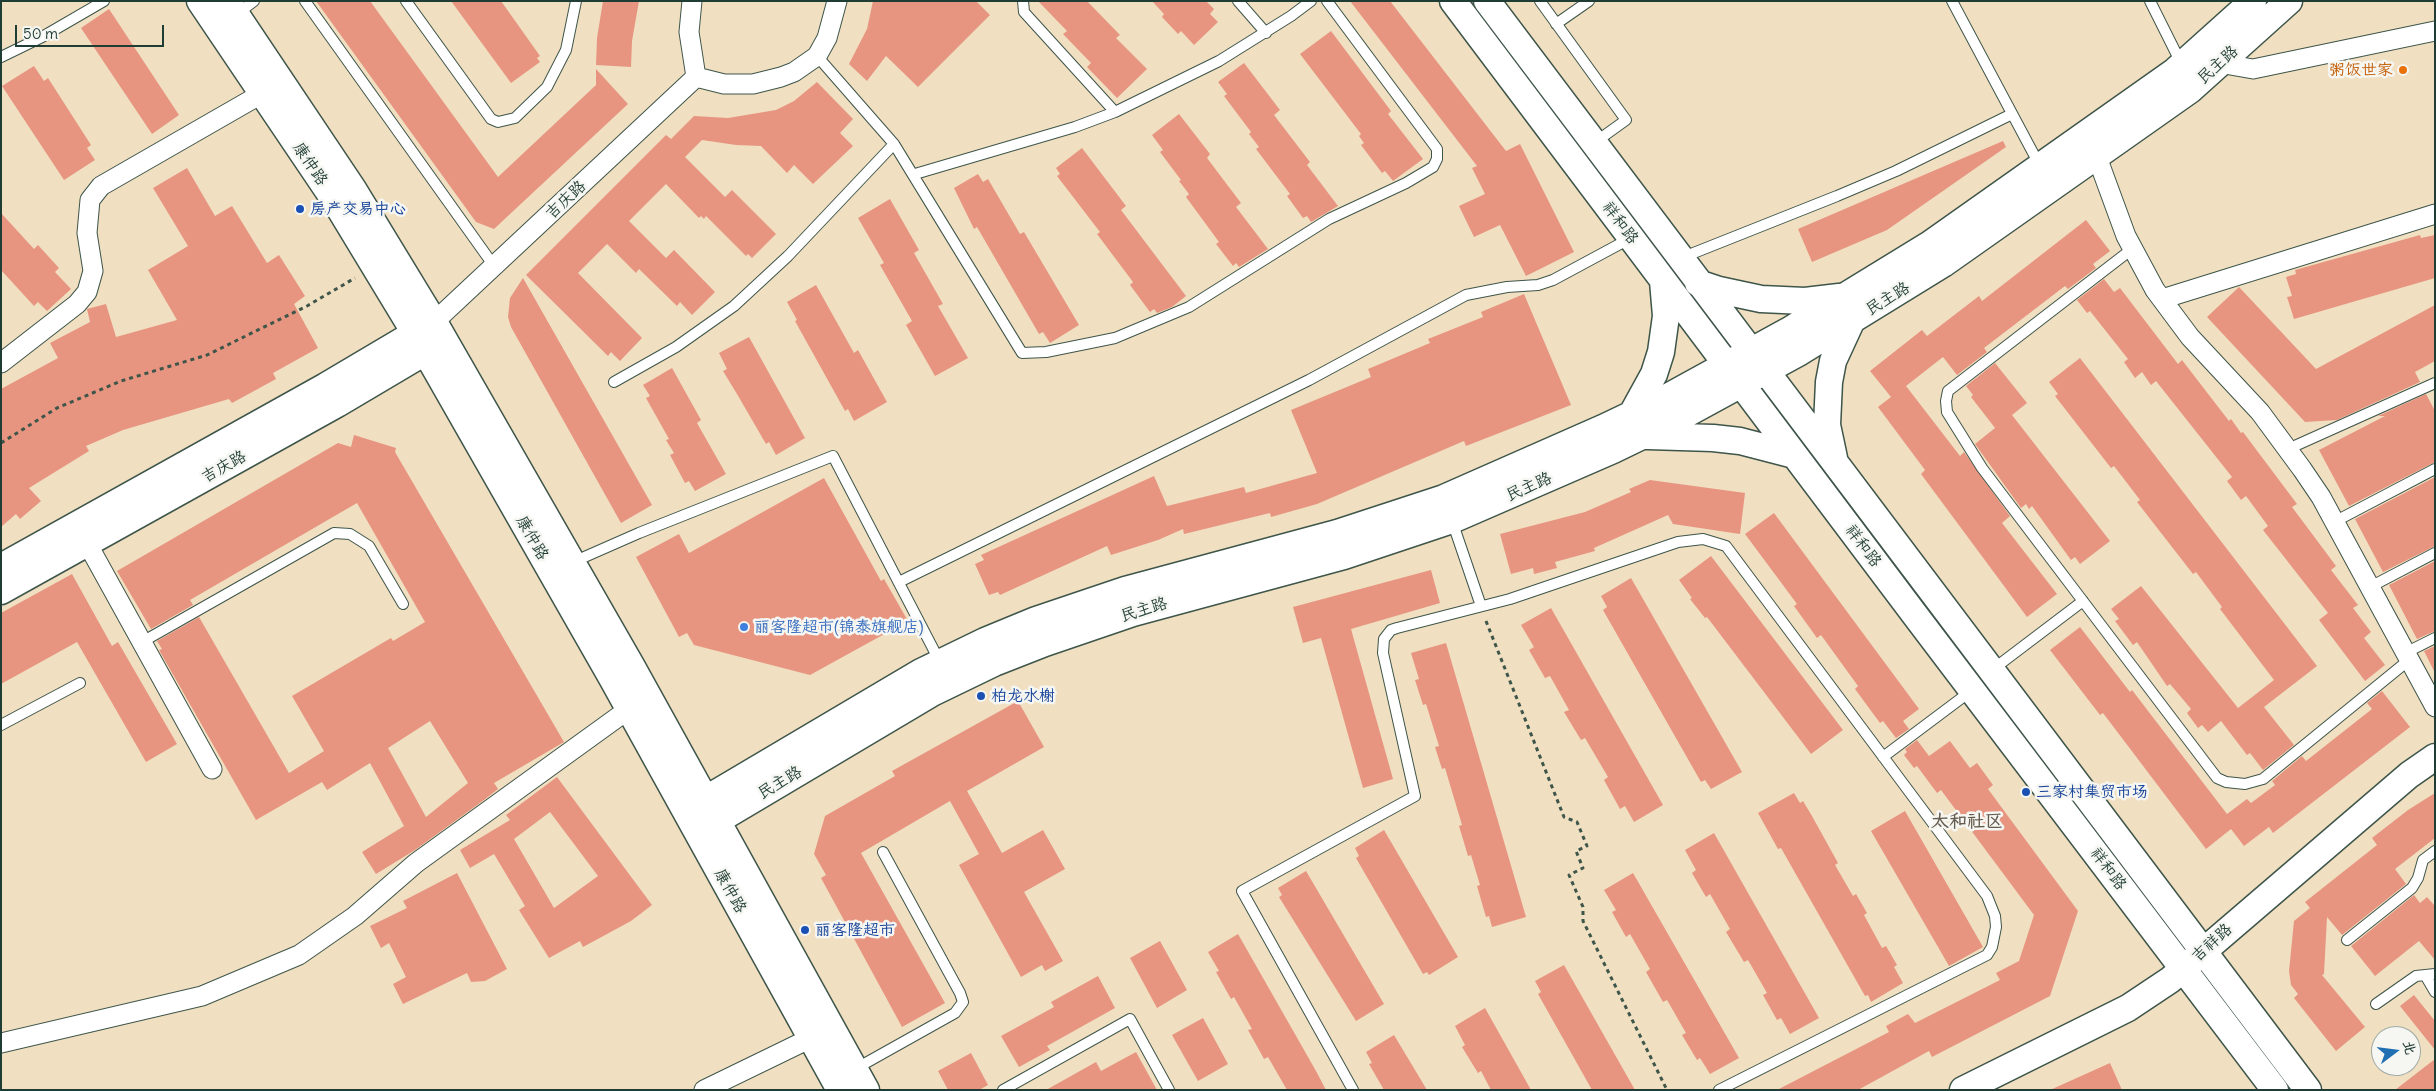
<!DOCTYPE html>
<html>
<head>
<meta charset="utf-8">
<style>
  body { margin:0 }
  #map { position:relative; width:2436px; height:1091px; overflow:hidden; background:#f0dfc1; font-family:Delius,"LXGW WenKai TC",sans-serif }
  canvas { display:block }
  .frame { position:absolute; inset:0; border:2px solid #1f3d34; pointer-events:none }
  .north { position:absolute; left:2371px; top:1026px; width:50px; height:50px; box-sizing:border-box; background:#f6f6f2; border:1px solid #a0aca6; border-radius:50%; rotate:75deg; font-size:14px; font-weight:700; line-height:20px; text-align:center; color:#1f3d34 }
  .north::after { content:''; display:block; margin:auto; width:18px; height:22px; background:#1f6fb2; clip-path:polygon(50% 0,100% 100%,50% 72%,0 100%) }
  .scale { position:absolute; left:15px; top:25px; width:149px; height:22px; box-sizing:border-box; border:2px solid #1f3d34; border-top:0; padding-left:6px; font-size:15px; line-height:18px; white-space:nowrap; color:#1f3d34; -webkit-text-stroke:4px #f6f6f2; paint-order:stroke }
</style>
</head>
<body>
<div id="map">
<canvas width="2436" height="1091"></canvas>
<div class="frame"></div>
<div class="north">北</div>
<div class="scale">50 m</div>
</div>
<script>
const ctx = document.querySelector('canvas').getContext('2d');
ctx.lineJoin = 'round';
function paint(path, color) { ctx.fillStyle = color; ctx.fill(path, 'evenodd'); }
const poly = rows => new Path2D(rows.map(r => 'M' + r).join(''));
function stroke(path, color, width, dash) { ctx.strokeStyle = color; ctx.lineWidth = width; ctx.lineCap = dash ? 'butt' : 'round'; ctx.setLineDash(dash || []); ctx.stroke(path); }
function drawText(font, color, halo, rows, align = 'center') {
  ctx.font = font + ' Delius,"LXGW WenKai TC",sans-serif'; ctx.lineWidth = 5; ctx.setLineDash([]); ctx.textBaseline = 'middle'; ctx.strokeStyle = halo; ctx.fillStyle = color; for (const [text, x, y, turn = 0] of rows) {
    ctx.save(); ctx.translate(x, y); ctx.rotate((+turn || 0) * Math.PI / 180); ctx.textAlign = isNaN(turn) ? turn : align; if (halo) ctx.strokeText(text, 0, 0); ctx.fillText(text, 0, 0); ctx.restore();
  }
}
const building = poly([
  [316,1,370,1,498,177,596,85,596,69,628,104,494,229,476,222],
  [451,1,501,1,540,56,537,58,540,62,511,83],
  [603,1,639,1,632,41,631,67,596,65,597,38],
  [873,1,976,1,990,15,918,87,886,56,867,81,849,64,867,29],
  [1038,1,1087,1,1120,35,1116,38,1147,69,1117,98,1087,67,1091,63,1063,34,1067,31],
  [1152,1,1206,1,1214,9,1210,14,1218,22,1194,45,1181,31,1178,34,1162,17,1164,14],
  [1350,1,1390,1,1506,151,1520,144,1574,252,1526,276,1500,225,1474,237,1459,206,1485,194,1472,168,1477,166],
  [109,9,179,115,152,134,81,28],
  [1331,31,1391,111,1388,114,1423,159,1393,181,1385,171,1382,173,1361,145,1364,143,1359,136,1361,134,1300,54],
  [1244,63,1280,110,1274,115,1310,162,1307,165,1338,206,1311,222,1307,216,1303,218,1287,196,1290,194,1256,149,1259,147,1249,134,1251,132,1224,96,1227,94,1218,82],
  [34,66,44,81,48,78,91,145,87,148,95,160,64,180,2,86],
  [817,82,853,119,840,133,853,146,813,184,794,165,787,173,761,146,736,145,702,140,685,157,725,197,732,190,776,234,752,258,748,254,746,256,706,216,704,219,701,216,699,218,666,184,629,221,666,258,674,250,715,292,692,315,680,302,677,306,639,269,636,273,607,244,578,273,642,338,620,361,611,352,608,356,526,275,666,135,671,139,694,116,728,118,776,110,794,101],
  [1179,114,1210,154,1207,158,1241,203,1236,207,1268,249,1239,267,1236,263,1233,266,1216,244,1219,242,1186,197,1189,194,1179,181,1181,180,1160,152,1163,150,1152,135],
  [2003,141,2006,147,1887,230,1812,262,1798,229],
  [1082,148,1126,206,1121,210,1186,296,1172,307,1157,313,1154,309,1150,312,1130,285,1133,282,1097,234,1100,232,1057,176,1060,174,1056,168],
  [187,168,215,216,232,206,267,263,279,255,305,296,294,304,318,348,273,373,276,379,232,403,229,399,123,430,86,446,89,451,29,488,41,501,20,519,16,514,1,527,1,389,58,358,50,343,90,322,87,309,106,304,116,337,177,320,148,270,188,246,153,188],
  [978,174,983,182,988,179,1020,234,1024,232,1079,325,1050,343,1043,332,1039,334,977,227,974,229,954,188],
  [890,199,919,250,914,253,943,304,938,306,968,358,935,376,906,325,912,321,880,265,884,263,858,218],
  [1,213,34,249,38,245,59,268,55,272,71,289,47,311,38,302,34,306,1,270],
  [2086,220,2110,251,2093,264,2096,268,2068,289,2065,286,1984,348,1987,352,1957,375,1943,357,1906,386,1960,456,1964,452,2010,516,2002,523,2057,594,2027,617,1921,474,1925,470,1878,407,1891,397,1870,371,1922,330,1927,336,1979,296,1982,301],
  [2420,235,2421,238,2435,235,2435,278,2294,319,2287,297,2292,296,2286,277,2296,274,2295,270],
  [523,278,652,505,621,523,511,327,508,317,510,298],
  [2104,279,2114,292,2120,288,2178,364,2182,360,2229,421,2231,419,2241,433,2243,432,2297,504,2292,507,2336,566,2331,570,2358,605,2353,608,2371,632,2364,638,2385,665,2365,681,2319,620,2328,613,2263,530,2268,526,2246,496,2241,500,2227,481,2232,477,2156,381,2151,385,2142,372,2135,378,2124,362,2128,359,2090,311,2087,313,2077,300],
  [816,285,854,353,858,350,887,402,854,421,848,409,845,411,795,321,797,320,787,302],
  [2239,287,2316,369,2435,305,2435,361,2415,372,2420,382,2337,420,2305,422,2207,317],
  [1524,294,1571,405,1466,446,1464,441,1317,504,1271,517,1270,513,1184,534,1183,529,1158,540,1111,555,1107,546,1000,595,998,592,989,595,975,564,984,560,981,555,1154,476,1167,506,1244,487,1246,493,1317,473,1291,410,1371,377,1368,369,1430,343,1428,339,1483,317,1481,312],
  [749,337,805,438,776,455,769,442,766,444,737,394,723,371,727,369,719,353],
  [2080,358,2317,666,2264,707,2294,745,2263,770,2250,753,2247,755,2221,721,2208,732,2202,725,2198,728,2187,713,2191,709,2170,684,2167,686,2137,642,2133,645,2115,621,2119,619,2111,609,2141,586,2238,708,2274,680,2220,609,2222,607,2196,572,2193,574,2137,502,2140,500,2114,466,2111,468,2055,396,2058,394,2049,382],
  [1995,363,2027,403,2012,415,2110,541,2080,564,2075,557,2071,560,2032,506,2029,509,2026,504,2021,508,1975,444,1995,428,1971,397,1973,395,1966,386],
  [672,368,701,420,697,423,726,474,695,491,689,481,685,483,670,455,674,453,666,440,669,439,646,398,650,396,643,385],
  [2426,394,2435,411,2435,462,2349,506,2319,450,2385,416,2378,416],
  [354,435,396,448,395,452,564,742,494,783,498,789,484,800,415,850,376,874,362,852,404,826,370,763,327,790,322,782,256,820,159,650,162,649,157,641,199,617,289,773,324,751,292,696,391,638,393,641,425,622,357,503,190,600,193,605,151,629,117,571,338,443,351,447],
  [430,721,468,783,426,817,388,748],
  [2435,477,2435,546,2383,572,2355,519],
  [824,478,881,581,884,579,908,621,810,675,694,645,687,633,679,637,636,557,679,534,689,553],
  [1650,480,1745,493,1740,534,1673,524,1668,515,1594,548,1595,551,1555,562,1557,568,1534,574,1533,568,1511,574,1500,534,1585,512,1631,492,1629,489],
  [1774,513,1919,709,1903,721,1909,729,1896,738,1883,721,1880,723,1855,689,1858,686,1821,635,1817,638,1794,606,1797,604,1745,534],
  [1711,556,1843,730,1811,754,1707,617,1705,618,1690,599,1692,598,1679,580],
  [2435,561,2435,631,2417,639,2389,585],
  [1431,570,1440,603,1351,629,1393,779,1363,788,1321,638,1303,643,1293,607],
  [72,574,112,646,118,642,177,744,146,762,77,642,1,684,1,613],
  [1631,578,1742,772,1711,789,1705,780,1701,782,1603,610,1607,607,1601,596],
  [1551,608,1663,805,1634,822,1625,806,1620,809,1604,780,1608,777,1585,738,1581,740,1564,712,1569,710,1550,676,1545,678,1529,650,1534,647,1521,625],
  [2080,627,2130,692,2132,690,2227,814,2247,799,2251,803,2275,785,2272,781,2302,756,2306,761,2372,709,2367,703,2382,691,2410,727,2273,833,2269,827,2244,846,2231,829,2206,849,2103,713,2100,715,2050,650],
  [1446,643,1526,917,1492,927,1489,916,1486,917,1477,886,1480,885,1471,855,1468,856,1459,826,1462,825,1445,768,1442,769,1435,747,1439,746,1426,704,1423,705,1415,680,1419,679,1411,653],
  [2435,646,2435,673,2424,651],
  [1018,701,1044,747,967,791,1002,853,1043,830,1065,869,1024,892,1063,961,1045,971,1042,965,1021,977,959,865,979,854,950,801,861,853,945,1003,902,1027,821,878,826,875,814,854,825,816,895,776,892,771],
  [1917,740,1929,756,1950,741,1970,768,1977,763,1993,785,1988,789,2078,911,2050,996,1932,1057,1929,1051,1858,1090,1777,1090,1889,1032,1886,1026,1908,1014,1915,1023,2000,980,1996,973,2019,961,2034,915,1941,790,1937,793,1917,766,1914,768,1904,755,1907,752,1905,749],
  [557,777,652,905,631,921,583,947,580,941,549,958,519,910,525,906,494,854,470,868,460,850,510,820,506,815],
  [550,812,598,876,554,908,514,839],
  [1794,793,1800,803,1803,801,1812,816,1838,863,1835,865,1853,896,1856,894,1867,913,1864,915,1882,948,1886,946,1897,965,1894,967,1903,983,1871,1002,1868,995,1865,996,1781,848,1778,849,1758,813],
  [2435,793,2435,838,2395,869,2406,884,2342,935,2327,917,2324,974,2322,975,2365,1027,2336,1051,2294,998,2298,994,2291,985,2289,971,2294,921,2310,908,2305,902,2377,845,2372,838,2408,810],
  [1905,811,1983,947,1949,966,1871,831],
  [1384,830,1458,957,1429,975,1427,972,1423,974,1356,858,1359,856,1355,848],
  [1714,833,1819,1018,1790,1034,1781,1018,1777,1020,1763,995,1767,993,1748,960,1744,962,1726,932,1730,929,1710,894,1706,897,1692,873,1696,870,1685,850],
  [1306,871,1384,1004,1356,1021,1279,897,1282,895,1278,888],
  [457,873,507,969,485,981,471,982,467,973,403,1004,393,984,406,977,389,943,381,948,370,926,407,908,403,901],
  [1633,873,1739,1058,1710,1074,1700,1058,1697,1060,1682,1035,1686,1033,1667,1000,1663,1002,1646,972,1650,969,1630,934,1626,937,1612,912,1616,910,1604,890],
  [2414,895,2420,903,2427,897,2435,906,2435,960,2419,941,2375,976,2351,946],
  [1238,934,1316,1071,1326,1090,1287,1090,1268,1057,1264,1059,1248,1030,1252,1029,1234,997,1231,999,1216,972,1219,971,1208,952],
  [1160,941,1187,990,1157,1008,1130,958],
  [1564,965,1635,1090,1592,1090,1538,994,1541,992,1535,981],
  [1098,976,1115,1008,1047,1046,1050,1050,1019,1067,1001,1036,1054,1007,1051,1002],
  [2414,995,2435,1021,2435,1050,2400,1006],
  [1485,1008,1531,1090,1491,1090,1481,1071,1478,1073,1462,1047,1465,1045,1455,1026],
  [1203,1018,1228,1064,1198,1081,1172,1035],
  [1394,1035,1427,1090,1384,1090,1369,1064,1372,1063,1366,1052],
  [1136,1052,1157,1090,1046,1090,1096,1062,1101,1071],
  [971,1053,988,1085,979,1090,948,1090,938,1071],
  [2435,1059,2435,1090,2395,1090],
  [2110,1063,2122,1090,2050,1090]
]);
const path = poly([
  [1,443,57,408,121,381,207,355,307,306,355,278],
  [1486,621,1564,817,1577,822,1587,846,1576,851,1583,868,1569,875,1583,907,1583,921,1667,1090]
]);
const lane = poly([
  [305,1,494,266],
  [406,1,491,119,498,122,515,118,547,87,566,50,576,1],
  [1023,1,1024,12,1115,112],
  [1238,1,1266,33],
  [1540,1,1626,120,1594,143],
  [1952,1,2040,166],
  [2150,1,2182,65],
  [237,14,254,1],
  [1556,24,1589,1],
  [817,56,894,144,1022,353,1046,352,1115,338,1189,307,1329,219,1406,183,1433,167,1437,159,1437,149,1327,1],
  [1,57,42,37,104,1],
  [915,174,1075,127,1115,112,1219,61,1291,16,1311,1],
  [2132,249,1948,391,1946,401,1947,412,1982,468,2217,778,2226,782,2245,784,2263,779,2409,660],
  [1681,258,1837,196,1896,171,2012,114],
  [614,382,676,347,734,306,788,256,894,144],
  [2288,449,2435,383],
  [1452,521,1481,606],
  [2334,522,2435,469],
  [573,562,639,533,833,456,940,662],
  [899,582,1309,380,1466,295,1507,287,1538,285,1553,280,1631,238],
  [2370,587,2435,553],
  [142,642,334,533,350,534,369,546,403,604],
  [2405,653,2435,638],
  [1992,670,2083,601],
  [1,725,80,683],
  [1883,757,1971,691],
  [2347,940,2412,888,2418,878,2423,860,2435,851],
  [2425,975,2435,992],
  [2376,1004,2416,976,2435,974],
  [855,1069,955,1013,963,1002,960,993,883,852],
  [1003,1090,1130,1019,1169,1090],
  [1353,1090,1242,891,1415,796,1383,653,1384,639,1391,630,1397,628,1510,599,1678,542,1703,539,1726,546,1987,896,1995,916,1996,927,1992,947,1987,955,1719,1090]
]);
const street = poly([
  [692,1,689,32,696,77],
  [2219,63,2253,69,2435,31],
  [696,77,724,84,753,84,781,77,794,72,817,56,827,38,837,1],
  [2097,157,2126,236,2155,290,2190,337,2260,412,2302,469,2321,497,2435,707],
  [2162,299,2435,214],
  [434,322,696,77],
  [1,363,77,304,87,292,93,271,87,233,90,200,101,186,263,93],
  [87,543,212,769],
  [1,1043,202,996,299,955,355,916,416,863,629,709],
  [704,1090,811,1038]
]);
const secondary = poly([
  [200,1,335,201,415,333,612,678,840,1090],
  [227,1,353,189,434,322,632,667,866,1090],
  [1453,1,1915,615,2275,1090],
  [1487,1,2308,1090],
  [1698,283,1719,290,1761,299,1805,301,1839,297],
  [1632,414,1654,374,1661,352,1666,316,1663,281],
  [1648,436,1713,438,1740,441,1794,455],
  [1834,458,1827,425,1829,382,1833,361,1851,322],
  [1,567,326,386,429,325],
  [1,591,337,404,440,343],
  [686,811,921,672,985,641,1036,620,1125,590,1337,533,1444,498,1603,428,1666,398,1788,331,1930,244,2175,71,2253,1],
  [698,832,932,693,994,663,1045,643,1133,613,1344,556,1452,520,1613,450,1677,419,1800,352,1943,264,2190,90,2289,1],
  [1963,1090,2128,1008,2170,980,2409,775,2435,757]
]);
const markers = [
  [2403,70,5,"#e8710a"],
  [300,209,5,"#1a4fb4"],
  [744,627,5,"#3f7fe0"],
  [981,696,5,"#1a4fb4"],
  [2026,792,5,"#1a4fb4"],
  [805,930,5,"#1a4fb4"]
];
const streetNames = [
  ["民主路",2218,65,-42],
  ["康仲路",310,164,56],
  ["吉庆路",566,200,-43],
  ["祥和路",1620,223,53],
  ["民主路",1888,299,-32],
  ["吉庆路",224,467,-29],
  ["民主路",1529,487,-24],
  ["康仲路",532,538,60],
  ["祥和路",1863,546,53],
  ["民主路",1144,610,-17],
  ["民主路",780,783,-31],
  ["祥和路",2108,869,53],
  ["康仲路",730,891,61],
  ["吉祥路",2212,943,-42]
];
const foodNames = [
  ["粥饭世家",2393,70]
];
const transitNames = [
  ["房产交易中心",310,209],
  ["柏龙水榭",991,696],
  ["三家村集贸市场",2036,792],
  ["丽客隆超市",815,930]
];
const shopNames = [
  ["丽客隆超市(锦泰旗舰店)",754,627]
];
const neighbourhoodNames = [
  ["太和社区",1967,822]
];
paint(building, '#e79580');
stroke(lane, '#3e5549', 12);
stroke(street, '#3e5549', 21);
stroke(secondary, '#3e5549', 29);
stroke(path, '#3e5549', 3, [4, 4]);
stroke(lane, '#fff', 10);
stroke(street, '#fff', 19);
stroke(secondary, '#fff', 26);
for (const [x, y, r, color] of markers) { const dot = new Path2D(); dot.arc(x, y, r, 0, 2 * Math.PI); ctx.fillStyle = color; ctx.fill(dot); stroke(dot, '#f6f6f2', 2); }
drawText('16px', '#1f3d34', '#f6f6f2', streetNames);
drawText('16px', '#c56008', '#f6f6f2', foodNames, 'right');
drawText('16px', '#164399', '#f6f6f2', transitNames, 'left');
drawText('16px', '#366cbe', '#f6f6f2', shopNames, 'left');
drawText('bold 18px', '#655c4f', '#f6f6f2', neighbourhoodNames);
</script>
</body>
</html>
